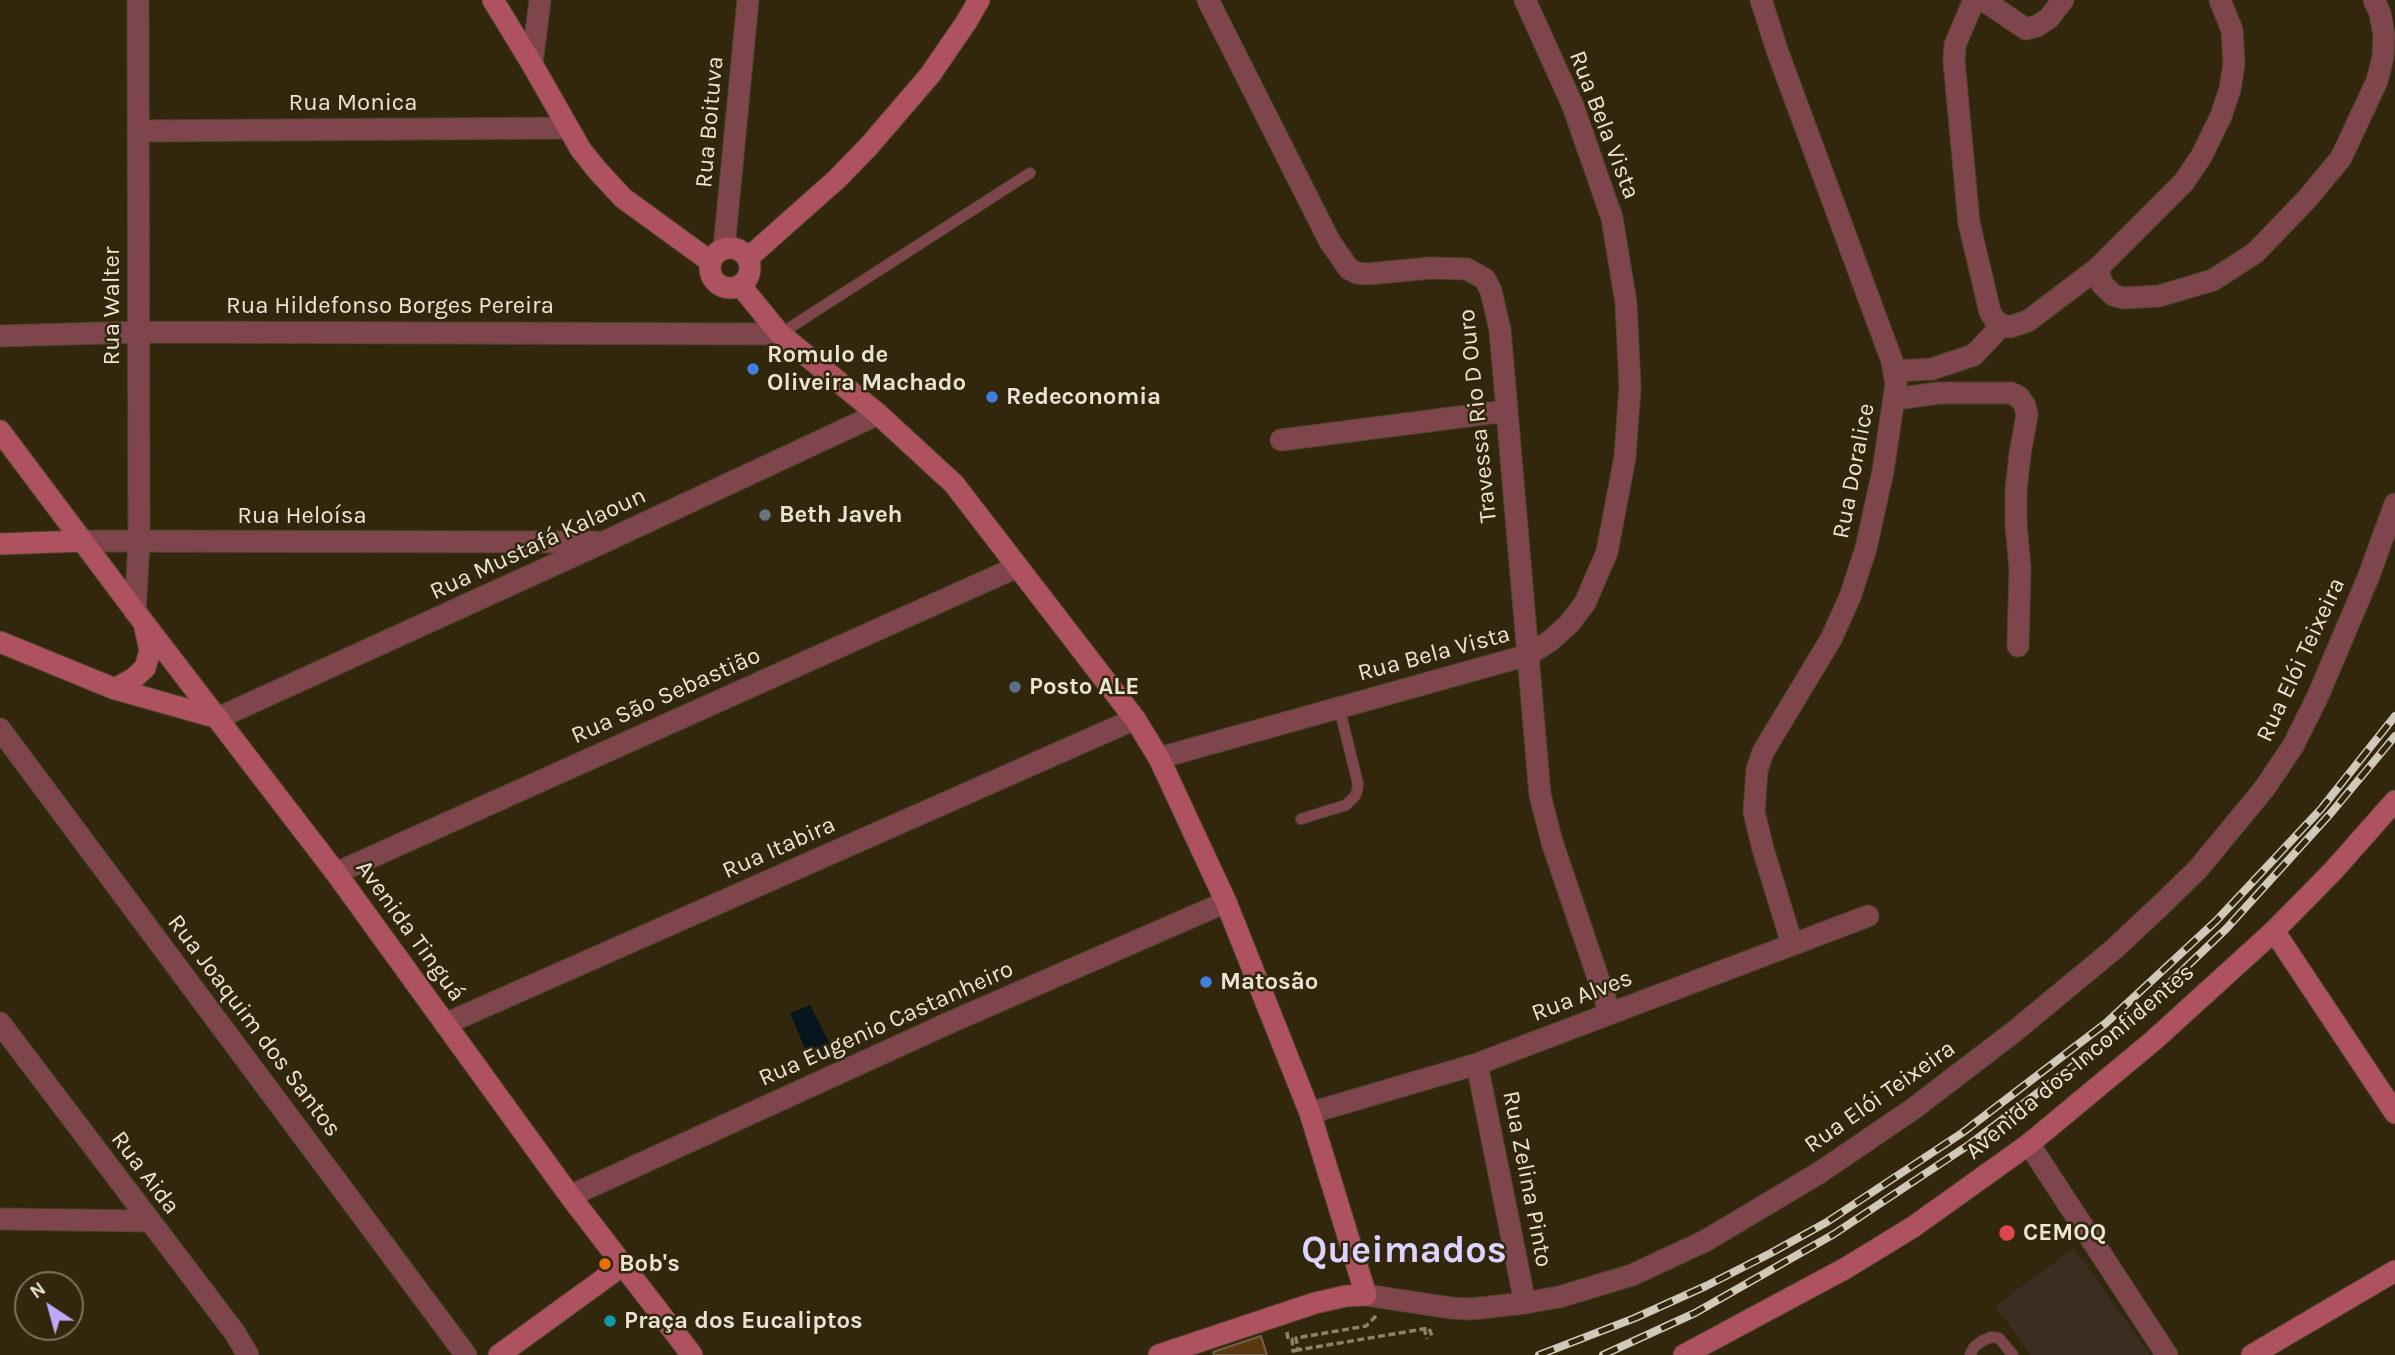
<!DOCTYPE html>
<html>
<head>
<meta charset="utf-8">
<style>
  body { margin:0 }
  #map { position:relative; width:2395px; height:1355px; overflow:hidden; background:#32270d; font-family:Karla,sans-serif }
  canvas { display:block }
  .north { position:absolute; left:14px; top:1271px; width:70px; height:70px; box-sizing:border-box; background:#32270d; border:2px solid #7c735d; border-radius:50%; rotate:324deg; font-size:19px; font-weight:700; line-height:28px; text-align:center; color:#ebe4d5 }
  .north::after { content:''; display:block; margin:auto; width:24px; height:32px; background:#bcaaf6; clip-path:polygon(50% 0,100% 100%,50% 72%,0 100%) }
</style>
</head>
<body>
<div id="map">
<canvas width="2395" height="1355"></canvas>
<div class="north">N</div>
</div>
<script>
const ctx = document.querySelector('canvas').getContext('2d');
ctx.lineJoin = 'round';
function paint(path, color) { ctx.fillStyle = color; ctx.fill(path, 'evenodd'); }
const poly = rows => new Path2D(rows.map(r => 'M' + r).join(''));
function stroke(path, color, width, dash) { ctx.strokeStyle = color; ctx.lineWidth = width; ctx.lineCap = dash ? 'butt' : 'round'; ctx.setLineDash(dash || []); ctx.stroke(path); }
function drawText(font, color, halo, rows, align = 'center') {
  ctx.font = font + ' Karla,sans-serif'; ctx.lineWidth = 5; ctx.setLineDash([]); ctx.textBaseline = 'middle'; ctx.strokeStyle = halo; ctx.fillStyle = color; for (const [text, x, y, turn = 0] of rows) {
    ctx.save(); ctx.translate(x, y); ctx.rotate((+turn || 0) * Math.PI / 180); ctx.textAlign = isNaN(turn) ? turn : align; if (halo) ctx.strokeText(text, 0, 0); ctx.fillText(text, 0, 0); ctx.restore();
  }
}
const commercial = poly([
  [2074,1248,2150,1355,2031,1355,1995,1306]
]);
const water = poly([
  [810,1005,835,1054,812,1065,790,1013]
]);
const building = poly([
  [1261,1336,1267,1355,1214,1355,1213,1352,1261,1336]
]);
const path = poly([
  [1376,1316,1366,1326,1296,1338,1298,1350,1429,1328,1432,1336],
  [1424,1328,1427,1339],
  [1287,1332,1288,1339,1292,1339,1293,1351,1298,1350]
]);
const lane = poly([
  [780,334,1030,173],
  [1301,819,1346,805,1355,796,1357,791,1358,784,1339,707],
  [1970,1355,1974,1347,1982,1341,1991,1337,1999,1338,2013,1355]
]);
const street = poly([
  [1208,0,1330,242,1349,269,1357,273,1368,274,1430,268,1467,269,1485,279,1491,291,1500,330,1540,795,1552,842,1610,1013],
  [1761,0,1778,53,1892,361,1896,384,1883,471,1866,548,1850,597,1831,639,1763,752,1757,770,1754,812,1763,849,1792,944],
  [1974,0,1955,45,1954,61,1969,223,1990,312,1995,320,2002,325,2010,327,2028,321,2098,268],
  [1983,0,2026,29,2037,26,2049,18,2063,0],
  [2220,0,2232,30,2234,64,2230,89,2221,116,2201,157,2184,182,2098,268,2102,284,2113,295,2123,298,2159,296,2213,280,2255,253,2307,199,2341,158,2377,81,2383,57,2384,35,2380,13,2374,0],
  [532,64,540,0],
  [138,131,568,128],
  [724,248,748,0],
  [0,336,138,332,780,334],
  [1895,371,1932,369,1974,355,2002,325],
  [1895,399,1939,393,2011,393,2019,397,2025,406,2027,415,2020,454,2016,490,2016,524,2020,568,2018,646],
  [1281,440,1506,411],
  [82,541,595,542],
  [135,612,139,542,138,0],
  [218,718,604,542,878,414],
  [0,729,466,1355],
  [1159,758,1528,655,1550,641,1569,624,1585,603,1607,552,1625,457,1630,387,1626,303,1612,218,1573,106,1525,0],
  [336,873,1017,567],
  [0,1023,235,1333,248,1355],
  [445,1024,1135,719],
  [1477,1064,1525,1303],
  [1310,1113,1477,1064,1868,916],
  [2029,1144,2167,1355],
  [570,1196,951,1022,1226,902],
  [0,1219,148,1221],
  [1366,1295,1451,1308,1471,1309,1525,1303,1559,1297,1632,1275,1705,1241,1819,1173,1913,1109,2015,1031,2114,949,2159,907,2198,869,2264,789,2293,746,2317,698,2368,578,2395,504]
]);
const secondary = poly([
  [493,0,532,64,581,150,598,171,623,198,711,262],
  '710 268a20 20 0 1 1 40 0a20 20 0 1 1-40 0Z',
  [748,258,837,179,869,146,930,75,967,21,979,0],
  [740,285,780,334,878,414,954,484,1135,719,1159,758,1226,902,1310,1113,1366,1295,1346,1296,1315,1303,1159,1355],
  [0,431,144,623,336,873,570,1196,692,1355],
  [0,544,82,541],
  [0,642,115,689,218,718],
  [115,689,134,678,145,668,150,651,145,628],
  [2274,931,2395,1113],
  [499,1355,623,1265],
  [1684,1355,1846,1268,1913,1227,2029,1144,2153,1041,2274,931,2333,871,2395,801],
  [2252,1355,2395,1271]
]);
const rail = poly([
  [1539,1355,1635,1318,1706,1286,1771,1253,1827,1222,1962,1133,2106,1023,2216,921,2321,809,2395,716],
  [1603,1355,1695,1313,1834,1234,1970,1144,2117,1033,2226,929,2331,813,2395,736]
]);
const markers = [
  [753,369,7,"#3f7fe0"],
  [992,397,7,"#3f7fe0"],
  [765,515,7,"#6b7280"],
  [1015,687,7,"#5c6f8a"],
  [1206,982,7,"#3f7fe0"],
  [2007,1233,9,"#e0444e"],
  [605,1264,7,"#e8710a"],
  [610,1321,7,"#0f9aa8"]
];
const streetNames = [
  ["Rua Monica",353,103],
  ["Rua Boituva",710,122,-85],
  ["Rua Bela Vista",1604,125,69],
  ["Rua Walter",112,306,-90],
  ["Rua Hildefonso Borges Pereira",390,306],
  ["Travessa Rio D Ouro",1478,416,-96],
  ["Rua Doralice",1854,471,-79],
  ["Rua Heloísa",302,516],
  ["Rua Mustafá Kalaoun",538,544,-25],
  ["Rua Bela Vista",1434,654,-15],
  ["Rua Elói Teixeira",2301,660,-65],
  ["Rua São Sebastião",666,696,-24],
  ["Rua Itabira",779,848,-24],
  ["Avenida Tinguá",410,931,54],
  ["Rua Alves",1582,996,-21],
  ["Rua Eugenio Castanheiro",886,1024,-24],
  ["Rua Joaquim dos Santos",254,1026,53],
  ["Avenida dos Inconfidentes",2080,1062,-40],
  ["Rua Elói Teixeira",1880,1097,-35],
  ["Rua Aida",145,1173,53],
  ["Rua Zelina Pinto",1527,1179,79]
];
const poiNames = [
  ["Romulo de",767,355],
  ["Oliveira Machado",767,383],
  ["Redeconomia",1006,397],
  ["Beth Javeh",779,515],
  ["Posto ALE",1029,687],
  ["Matosão",1220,982],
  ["CEMOQ",2023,1233],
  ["Bob's",619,1264],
  ["Praça dos Eucaliptos",624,1321]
];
const townNames = [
  ["Queimados",1404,1251]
];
paint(commercial, '#3c2d21');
paint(water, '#07151c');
paint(building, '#59380e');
stroke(building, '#735e48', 2);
stroke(lane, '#50452d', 12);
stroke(street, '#50452d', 23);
stroke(secondary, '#50452d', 23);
stroke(path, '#8b826d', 3.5, [7, 3.5]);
stroke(lane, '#7f454d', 10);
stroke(street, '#7f454d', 21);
stroke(secondary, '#af5260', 21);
stroke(rail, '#d0c8b8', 8);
stroke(rail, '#32270d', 5, [16]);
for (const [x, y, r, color] of markers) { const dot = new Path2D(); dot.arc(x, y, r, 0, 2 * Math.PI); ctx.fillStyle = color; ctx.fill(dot); stroke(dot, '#32270d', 2.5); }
drawText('24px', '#ebe4d5', '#32270d', streetNames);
drawText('bold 24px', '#ebe4d5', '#32270d', poiNames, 'left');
drawText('bold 38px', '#dcd3ff', '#32270d', townNames);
</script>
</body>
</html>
